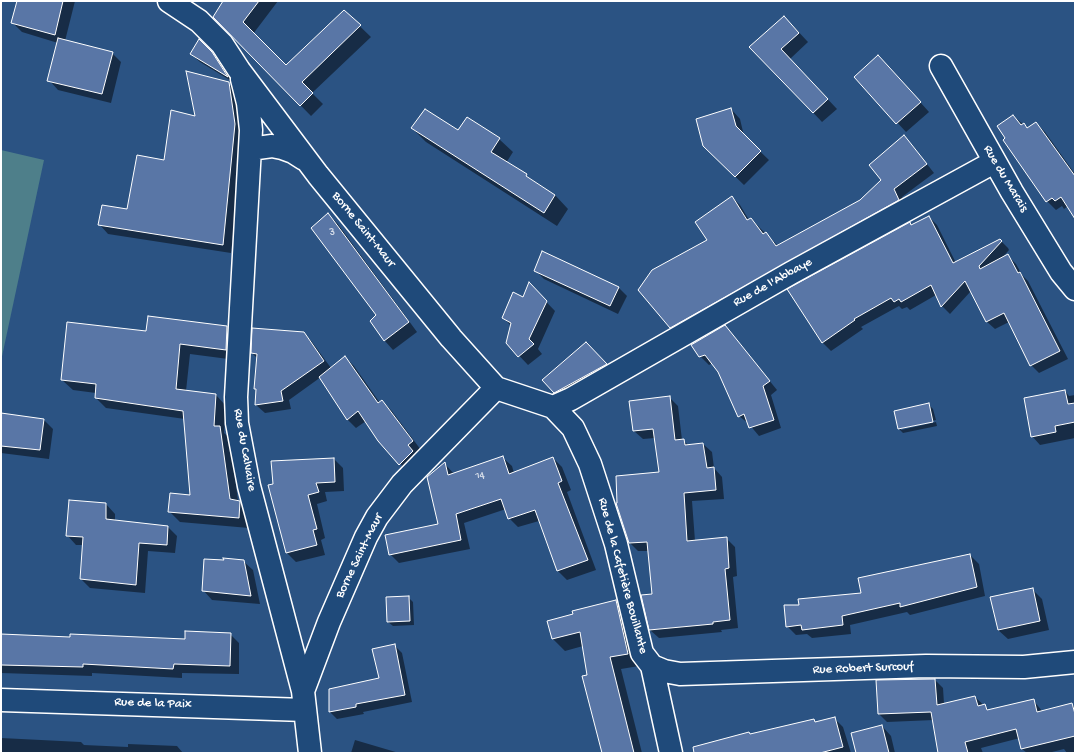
<!DOCTYPE html>
<html>
<head>
<meta charset="utf-8">
<style>
  body { margin:0 }
  #map { position:relative; width:1076px; height:754px; overflow:hidden; background:#2b5383; font-family:"Gochi Hand",sans-serif }
  canvas { display:block }
  .frame { position:absolute; inset:0; border:2px solid #fff; pointer-events:none }
</style>
</head>
<body>
<div id="map">
<canvas width="1076" height="754"></canvas>
<div class="frame"></div>
</div>
<script>
const ctx = document.querySelector('canvas').getContext('2d');
ctx.lineJoin = 'round';
function paint(path, color) { ctx.fillStyle = color; ctx.fill(path, 'evenodd'); }
const poly = rows => new Path2D(rows.map(r => 'M' + r).join(''));
function stroke(path, color, width, dash) { ctx.strokeStyle = color; ctx.lineWidth = width; ctx.lineCap = dash ? 'butt' : 'round'; ctx.setLineDash(dash || []); ctx.stroke(path); }
function drawText(font, color, halo, rows, align = 'center') {
  ctx.font = font + ' "Gochi Hand",sans-serif'; ctx.lineWidth = 4; ctx.setLineDash([]); ctx.textBaseline = 'middle'; ctx.strokeStyle = halo; ctx.fillStyle = color; for (const [text, x, y, turn = 0] of rows) {
    ctx.save(); ctx.translate(x, y); ctx.rotate((+turn || 0) * Math.PI / 180); ctx.textAlign = isNaN(turn) ? turn : align; if (halo) ctx.strokeText(text, 0, 0); ctx.fillText(text, 0, 0); ctx.restore();
  }
}
const green = poly([
  [1,150,44,160,1,361]
]);
const shadow = poly([
  [18,1,75,1,65,41,112,53,121,62,111,103,58,90,49,80,58,43,22,32,12,22],
  [224,1,278,1,253,34,286,67,344,11,371,37,312,93,323,104,311,116,214,17],
  [793,26,808,42,790,59,837,109,822,122,751,47],
  [199,41,220,61,233,82,200,62,191,54],
  [887,65,929,112,906,132,855,77],
  [228,83,237,92,244,133,231,253,108,234,100,225,128,210,197,117],
  [731,109,740,119,744,136,769,160,744,185,713,155],
  [1013,116,1028,128,1036,123,1045,132,1075,174,1075,217,1068,206,1064,209,1062,206,1056,210,1047,201],
  [412,128,458,132,499,139,513,152,506,163,555,195,568,209,557,226,426,142],
  [912,145,934,173,902,197,906,208,678,336,670,328,708,240,732,197,740,205,749,220,751,219,778,246,861,201,882,180],
  [328,214,337,223,417,332,393,350,385,341,371,321,378,316],
  [929,217,937,225,956,263,1000,240,1008,248,1009,250,1000,260,1008,256,1016,264,1022,275,1028,281,1068,359,1039,373,1031,365,1009,322,995,329,986,321,971,291,950,314,942,306,936,295,910,310,907,307,902,309,899,306,861,327,863,329,831,351,823,343,789,290],
  [983,260,985,260,976,270],
  [543,253,619,288,627,296,618,314,544,279,535,270],
  [529,284,555,311,538,349,542,354,528,365,507,343,511,326,504,318,523,299],
  [148,318,227,327,237,338,236,360,190,354,186,391,216,395,226,406,224,433,230,438,238,501,250,512,249,528,180,522,169,511,191,496,185,419,106,408,96,398,96,393,73,390,62,380,147,332],
  [725,326,777,390,771,395,781,428,759,436,749,424,739,416,719,371,713,363,709,365,700,356],
  [304,333,312,342,331,368,345,357,354,366,380,403,382,401,391,410,421,450,408,473,366,421,356,428,347,419,321,377,289,400,291,409,265,413,256,405,257,391,255,389,258,359,252,353],
  [595,352,615,374,564,401,543,380],
  [1065,391,1069,396,1075,395,1075,438,1040,445,1032,436],
  [669,397,678,406,682,440,690,446,703,444,712,452,714,468,722,477,724,499,692,501,695,541,726,538,735,547,737,576,733,577,738,628,721,630,722,632,659,638,650,630,653,595,649,551,638,551,630,543,660,473,655,438,643,439,634,431],
  [929,405,933,409,936,420,901,428,901,430,936,422,937,426,903,433,899,429,895,412],
  [1,415,43,419,53,429,49,459,1,453],
  [502,457,512,466,514,473,553,458,562,467,571,490,567,492,596,570,567,580,558,571,539,521,518,527,509,518,506,509,464,523,470,549,399,563,390,554,439,525,445,464,454,474],
  [334,459,343,468,344,491,325,492,327,501,317,504,325,538,321,540,325,555,296,562,287,553,270,486],
  [106,504,115,514,115,521,168,527,177,536,175,553,148,551,145,593,90,588,81,579,84,545,76,545,67,535],
  [970,555,979,564,985,596,910,615,907,612,850,625,851,634,812,638,807,634,796,635,787,626,800,605,862,593],
  [243,561,253,570,260,604,212,600,203,590],
  [1033,590,1042,599,1049,630,1008,639,998,630],
  [408,597,413,602,414,625,393,626,388,622],
  [616,601,628,612,639,666,621,669,642,753,603,753,583,646,565,651,553,639,549,622],
  [230,634,239,643,239,674,182,673,182,678,92,673,92,676,1,673,1,635,186,640],
  [394,645,402,653,412,702,363,712,364,714,337,719,330,712,380,679],
  [935,680,943,688,944,704,975,697,990,711,1033,700,1043,712,1072,705,1075,707,1075,753,1067,753,1064,749,1048,753,1027,753,1022,749,1020,738,981,748,983,753,939,753,934,720,887,722,879,714],
  [834,718,843,727,851,753,709,753,751,735,814,720,816,723],
  [882,726,891,736,895,753,857,753],
  [1,738,81,742,84,745,128,747,128,744,177,746,183,753,1,753],
  [355,740,399,753,351,753]
]);
const building = poly([
  [17,1,63,1,55,35,11,23,17,1],
  [223,1,259,1,243,22,286,65,344,10,361,25,302,82,313,93,300,106,213,17,223,1],
  [784,16,799,33,781,49,828,99,813,113,749,47,784,16],
  [58,38,113,52,102,94,47,81,58,38],
  [199,39,212,52,228,77,190,54,199,39],
  [878,55,921,102,896,124,854,77,878,55],
  [186,71,229,82,235,124,223,245,98,225,102,205,127,209,137,155,164,160,171,110,195,116,186,71],
  [731,108,736,126,761,151,735,177,703,146,696,119,731,108],
  [425,109,458,130,467,117,500,138,491,152,527,174,526,176,555,195,544,213,411,128,425,109],
  [1013,115,1021,125,1024,123,1027,128,1036,122,1075,176,1075,219,1061,197,1055,201,1052,198,1046,202,1003,140,1005,138,997,126,1013,115],
  [904,135,927,164,894,189,899,200,670,328,638,290,652,270,707,240,695,222,732,196,747,220,751,218,763,234,766,232,776,246,860,200,881,180,869,165,904,135],
  [328,213,409,322,384,341,370,321,376,315,311,228,328,213],
  [929,216,953,263,1000,239,1002,241,979,266,980,269,1008,254,1018,273,1020,272,1060,351,1030,366,1004,313,986,322,965,281,941,307,931,285,901,302,899,299,894,302,891,298,854,319,855,320,822,343,787,289,910,222,911,225,929,216],
  [542,251,619,287,610,306,534,271,542,251],
  [529,282,547,301,529,339,534,344,518,357,506,343,511,323,502,318,513,292,523,297,529,282],
  [148,316,227,326,226,350,180,344,176,389,216,394,214,426,220,426,230,499,240,501,239,518,168,512,170,493,190,495,183,411,95,398,96,384,61,380,67,322,146,331,148,316],
  [725,325,770,381,763,386,774,420,749,428,744,414,738,417,718,372,705,355,699,357,691,345,725,325],
  [252,328,304,332,324,361,281,391,283,401,255,405,256,389,254,389,257,354,251,353,252,328],
  [586,342,607,364,554,393,542,380,586,342],
  [345,356,378,403,382,400,413,441,408,445,413,451,399,465,378,441,358,411,347,420,319,377,345,356],
  [1065,390,1068,404,1075,403,1075,422,1055,426,1056,432,1031,437,1024,398,1065,390],
  [670,396,675,440,684,439,685,445,703,443,707,468,714,467,716,490,684,493,687,541,727,537,729,568,725,569,730,620,713,622,713,624,649,630,641,595,652,594,647,542,629,543,616,503,617,503,616,476,659,472,653,429,633,431,629,401,670,396],
  [929,403,933,422,898,429,894,411,929,403],
  [1,413,44,419,40,450,1,446,1,413],
  [503,456,509,474,553,457,562,481,558,483,588,560,557,571,535,510,508,519,501,499,456,514,461,540,389,555,385,535,438,524,427,477,445,462,448,475,503,456],
  [334,458,335,482,316,483,319,492,308,495,317,529,313,530,317,545,286,553,268,485,273,484,271,461,334,458],
  [69,500,106,503,106,519,168,526,167,545,139,543,136,585,80,579,83,537,66,536,69,500],
  [970,554,977,587,900,607,900,603,842,616,843,625,802,630,801,625,786,627,784,605,799,605,798,599,861,593,858,578,970,554],
  [223,558,244,560,251,596,202,591,204,559,224,560,223,558],
  [1033,588,1040,621,998,630,990,597,1033,588],
  [409,596,410,621,387,622,386,597,409,596],
  [616,600,628,654,610,657,634,753,602,753,582,676,587,675,580,632,552,639,547,621,573,614,572,611,616,600],
  [185,631,231,633,230,666,174,664,173,669,83,664,83,667,1,665,1,634,70,637,70,634,185,639,185,631],
  [395,644,405,695,356,704,356,707,329,712,329,689,379,678,372,649,395,644],
  [935,679,937,705,975,696,978,706,985,704,987,710,1034,699,1037,712,1072,703,1075,714,1075,736,1021,749,1016,729,965,742,968,753,938,753,931,712,878,714,876,680,935,679],
  [835,717,843,747,820,753,694,753,693,747,749,732,750,734,814,719,815,722,835,717],
  [882,725,889,753,856,753,851,733,882,725]
]);
const minor = poly([
  [169,1,199,21,222,44,239,70,318,175,451,338,496,388,553,407,573,428,590,464,616,544,642,653,652,666,664,671,680,674,926,666,1024,667,1075,662],
  [941,66,1012,192,1061,272,1075,289],
  [242,79,248,103,251,130,236,397,237,423,249,486,303,691,310,753],
  [250,149,272,146,282,148,293,152,304,159],
  [553,407,571,399,791,273,994,162],
  [652,666,671,753],
  [303,691,329,622,366,537,377,517,402,484,496,388],
  [1,700,305,710]
]);
const numberNames = [
  ["3",332,233],
  ["14",480,476]
];
const streetNames = [
  ["Rue du Marais",1005,179,59],
  ["Borne Saint-Maur",363,230,51],
  ["Rue de l'Abbaye",773,283,-29],
  ["Rue du Calvaire",244,450,80],
  ["Borne Saint-Maur",360,556,-64],
  ["Rue de la Cafetière Bouillante",622,576,75],
  ["Rue Robert Surcouf",863,669,-2],
  ["Rue de la Paix",153,704,2]
];
paint(green, '#4e7f8a');
paint(shadow, '#0007');
paint(building, '#5976a6');
stroke(building, '#fff', 1);
stroke(minor, '#fff', 25);
stroke(minor, '#1f4a7a', 22);
drawText('11px', '#d6dde9', null, numberNames);
drawText('13px', '#fff', '#1f4a7a', streetNames);
</script>
</body>
</html>
